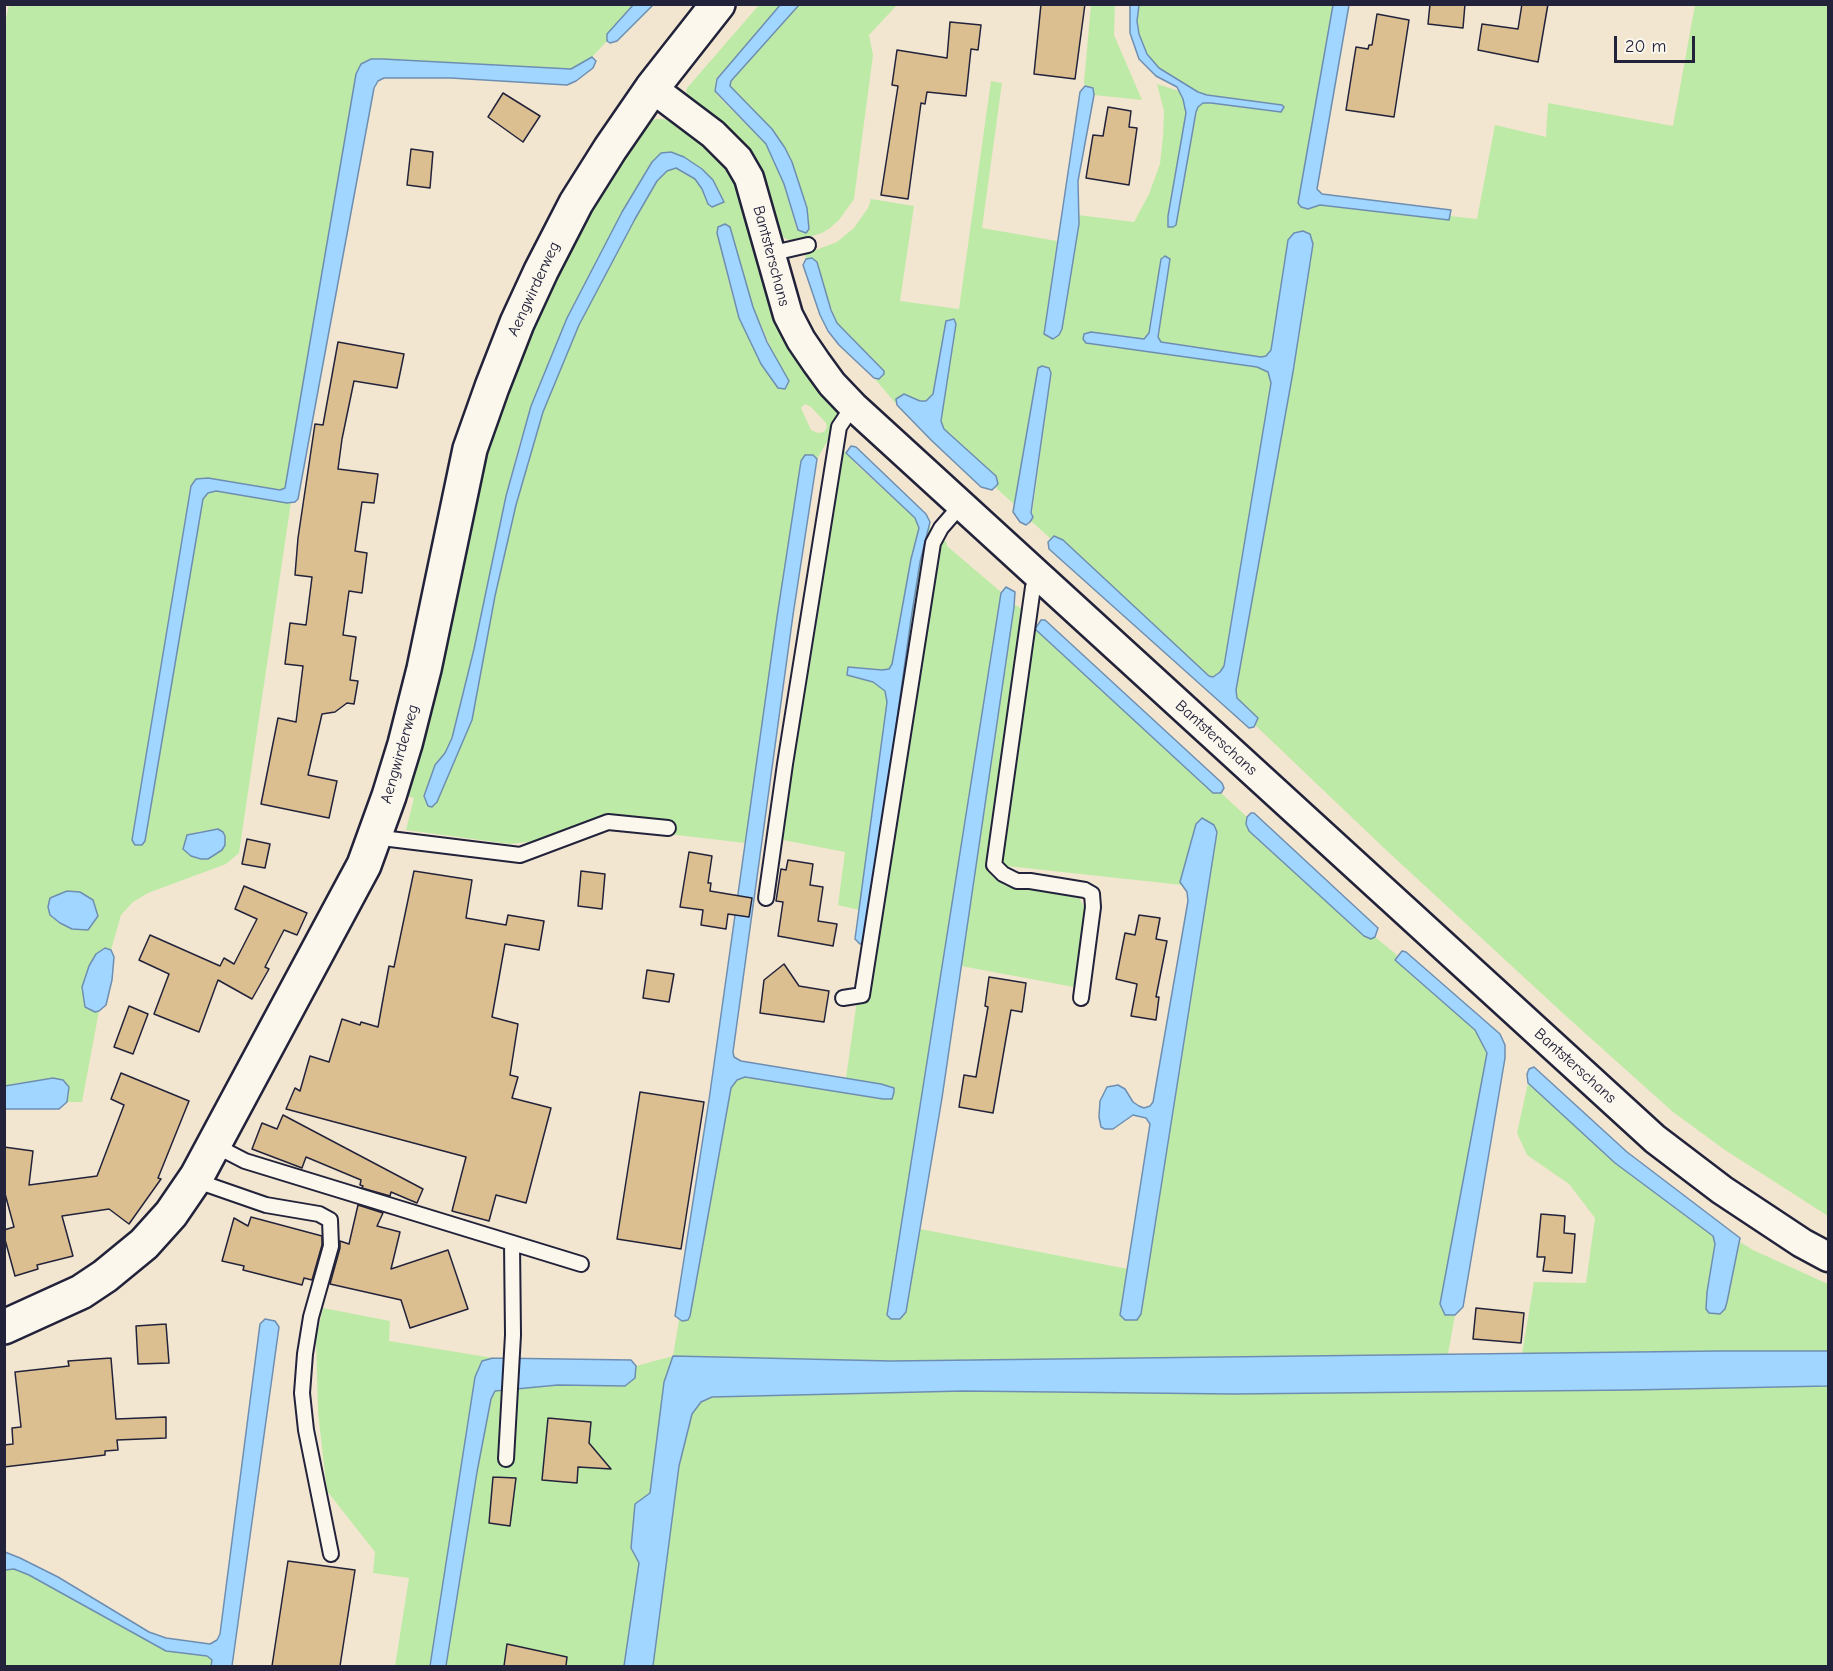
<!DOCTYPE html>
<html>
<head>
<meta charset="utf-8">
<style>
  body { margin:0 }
  #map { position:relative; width:1833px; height:1671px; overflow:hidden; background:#f2e6d0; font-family:"Comic Neue",sans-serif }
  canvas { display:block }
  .frame { position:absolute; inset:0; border:6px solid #22223b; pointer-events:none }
  .scale { position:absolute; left:1614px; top:36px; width:81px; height:27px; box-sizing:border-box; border:3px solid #22223b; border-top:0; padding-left:8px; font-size:18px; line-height:21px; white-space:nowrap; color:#22223b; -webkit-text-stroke:4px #fbf7ec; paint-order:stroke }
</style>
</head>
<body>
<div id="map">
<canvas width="1833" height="1671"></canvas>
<div class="frame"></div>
<div class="scale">20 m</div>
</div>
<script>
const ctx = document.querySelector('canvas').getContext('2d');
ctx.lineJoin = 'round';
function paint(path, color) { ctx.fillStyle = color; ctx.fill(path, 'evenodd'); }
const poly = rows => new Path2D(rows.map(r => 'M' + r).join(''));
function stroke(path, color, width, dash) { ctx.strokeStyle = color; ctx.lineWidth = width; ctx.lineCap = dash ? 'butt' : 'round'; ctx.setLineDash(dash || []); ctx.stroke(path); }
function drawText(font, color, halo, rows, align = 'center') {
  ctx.font = font + ' "Comic Neue",sans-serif'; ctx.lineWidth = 4.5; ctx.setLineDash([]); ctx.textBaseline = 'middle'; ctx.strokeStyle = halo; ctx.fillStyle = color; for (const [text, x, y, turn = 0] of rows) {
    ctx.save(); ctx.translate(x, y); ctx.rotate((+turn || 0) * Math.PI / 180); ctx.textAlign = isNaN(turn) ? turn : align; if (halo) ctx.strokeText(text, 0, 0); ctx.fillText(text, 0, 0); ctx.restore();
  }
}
const green = poly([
  [9,5,634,5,607,34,607,41,592,57,571,69,383,59,356,75,285,488,280,490,191,486,132,840,135,845,203,499,208,493,216,491,291,502,239,853,226,864,148,893,133,902,121,915,111,950,105,948,95,1012,99,1011,82,1102,67,1102,69,1094,52,1078,5,1086,4,28],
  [218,829,225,845,222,850,201,859,191,856,183,849,196,832],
  [759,5,781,5,717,79,715,86,718,96,766,144,784,184,797,230,807,208,792,162,742,98,730,86,731,81,799,5,897,5,869,35,873,55,854,199,839,220,830,228,822,233,792,242,779,235,686,92,687,88],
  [1091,5,1115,5,1114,35,1142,100,1094,95,1093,88,1085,86,1084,82],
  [1139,5,1333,5,1298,203,1315,207,1320,205,1450,219,1450,216,1477,219,1495,125,1546,137,1548,103,1673,126,1695,5,1828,5,1828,1216,1725,1150,1673,1112,1567,1017,1385,849,1255,725,1258,718,1237,698,1236,690,1293,372,1313,244,1310,234,1271,350,1266,356,1261,357,1161,342,1158,337,1170,259,1163,256,1149,333,1144,339,1091,332,1257,367,1268,372,1271,383,1224,666,1220,672,1213,677,1209,676,1054,536,1051,539,1031,521,1051,374,1049,369,1038,369,1015,505,995,487,998,483,996,476,944,429,941,421,956,324,954,319,946,321,933,394,926,401,897,399,897,405,874,378,879,379,884,371,837,323,812,258,806,259,805,254,837,242,854,228,868,208,871,199,914,206,900,301,959,309,991,81,1002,83,982,228,1057,241,1044,334,1053,339,1059,335,1062,329,1079,224,1078,215,1134,222,1149,194,1160,164,1163,136,1164,111,1157,84,1179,91,1183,99,1186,113,1168,216,1168,227,1173,227,1198,107,1203,103,1211,103,1280,111,1284,110,1282,105,1207,95,1198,92,1158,68,1147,54,1139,34,1137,21],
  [656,119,664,119,676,124,699,139,731,168,838,403,838,416,832,433,817,459,813,455,777,617,745,843,583,824,536,841,510,844,406,830,414,798,407,796,472,502,506,381,578,225,643,124],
  [672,152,713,180,724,202,708,204,702,189,695,179,676,168,667,171,657,181,635,219,579,325,543,412,516,505,495,596,472,720,448,775,429,806,424,796,435,765,445,753,452,738,474,649,506,496,520,442,567,318,622,212,652,162,661,153],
  [730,227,753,307,774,355,770,378,749,339,732,295,717,233],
  [805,404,811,407,826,423,827,427,824,432,818,433,811,430,801,408],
  [844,450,857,465,915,518,919,528,911,559,892,664,889,669,882,670,849,667,847,675,873,682,885,691,887,702,859,910,838,905,845,852,783,840,801,681,837,455],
  [929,526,947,543,947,546,1001,592,888,1315,906,1312,920,1229,1128,1269,1120,1315,1125,1320,1137,1320,1141,1314,1217,832,1183,872,1180,882,1182,885,1007,866,1001,861,1031,619,1037,624,1036,629,1218,794,1221,793,1247,817,1246,824,1249,831,1364,936,1371,939,1375,937,1397,955,1395,960,1475,1030,1483,1044,1487,1053,1445,1315,1455,1315,1448,1354,891,1361,674,1356,664,1382,650,1493,631,1548,639,1562,624,1666,446,1666,477,1472,491,1399,495,1391,634,1378,636,1366,673,1356,679,1320,687,1320,690,1316,731,1088,737,1080,744,1077,883,1099,881,1084,846,1078,911,619,920,562],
  [1014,604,1022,609,988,858,989,866,993,877,1006,886,1079,898,1085,908,1074,987,961,966],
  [1528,1083,1615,1163,1713,1236,1715,1244,1707,1293,1727,1302,1740,1242,1753,1250,1828,1284,1828,1351,1522,1354,1534,1282,1586,1283,1595,1218,1569,1184,1527,1155,1517,1133],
  [323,1308,390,1321,389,1341,493,1358,482,1361,475,1377,430,1666,395,1666,409,1578,373,1573,375,1552,327,1491,318,1412,316,1338],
  [1828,1386,1828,1666,653,1666,679,1466,692,1414,701,1402,712,1397,963,1391,1233,1394,1631,1390],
  [14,1569,29,1575,166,1651,207,1656,212,1659,211,1666,5,1666,5,1570]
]);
const water = poly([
  [634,4,653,5,617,41,610,43,607,41,607,34,634,4],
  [781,4,799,5,731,81,730,86,772,129,785,148,792,162,807,208,809,229,806,233,798,230,784,184,766,144,715,91,717,79,781,4],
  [1130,5,1139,5,1137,21,1139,34,1147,54,1159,68,1198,92,1207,95,1282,105,1284,107,1281,112,1211,103,1203,103,1198,107,1196,112,1176,225,1173,227,1168,227,1168,216,1186,113,1183,99,1177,87,1156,76,1139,59,1130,33,1130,5],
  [1333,5,1349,5,1317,189,1322,194,1451,210,1449,220,1320,205,1308,209,1301,207,1298,203,1333,5],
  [592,57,596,61,593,68,576,81,567,85,451,78,384,78,378,81,374,88,298,499,295,502,287,503,216,491,208,493,203,499,145,841,142,845,135,845,132,840,191,486,196,479,208,478,280,490,285,488,356,74,361,64,371,59,383,59,571,69,592,57],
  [1085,86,1093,88,1094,95,1078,181,1079,224,1062,329,1059,335,1053,339,1044,334,1080,92,1085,86],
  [671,152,684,157,702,169,713,180,724,202,712,207,708,204,702,189,695,179,676,168,667,171,657,181,635,219,579,325,543,412,516,505,495,596,472,720,437,802,432,807,428,806,424,796,435,765,445,753,452,738,474,649,506,496,531,406,567,318,622,212,652,162,661,153,671,152],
  [725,224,730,227,753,307,767,342,789,381,785,389,778,388,761,364,739,318,717,233,718,227,725,224],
  [1303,231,1310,234,1313,244,1293,372,1236,690,1237,698,1258,718,1254,727,1249,728,1049,549,1048,542,1054,536,1063,540,1209,676,1213,677,1220,672,1224,666,1271,383,1268,372,1257,367,1086,343,1083,339,1084,334,1091,332,1144,339,1149,333,1161,259,1165,256,1170,259,1158,337,1161,342,1261,357,1266,356,1271,350,1288,240,1294,233,1303,231],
  [812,258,817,262,831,310,837,323,884,371,884,374,879,379,874,378,839,345,828,331,820,315,803,265,806,259,812,258],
  [954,319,956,324,941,421,944,429,996,476,998,484,992,490,981,487,931,440,897,405,896,399,904,394,920,401,926,401,933,394,946,321,954,319],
  [1042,366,1049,368,1051,373,1031,513,1033,517,1030,522,1026,525,1020,522,1013,512,1038,368,1042,366],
  [851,446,856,447,926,514,930,522,920,562,911,619,866,941,860,944,855,939,887,702,885,691,873,682,847,675,848,667,882,670,889,669,892,664,911,559,919,528,915,518,846,453,851,446],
  [805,455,813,455,817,459,793,615,733,1052,734,1057,741,1061,881,1084,894,1088,894,1092,892,1099,883,1099,745,1077,737,1080,731,1088,690,1316,688,1320,682,1321,675,1316,709,1100,777,617,801,461,805,455],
  [1006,587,1015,592,1014,607,942,1098,906,1312,900,1319,891,1319,887,1315,1001,593,1006,587],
  [1041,620,1045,620,1222,783,1224,788,1221,793,1213,793,1035,629,1041,620],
  [1251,813,1254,813,1378,928,1375,937,1371,939,1364,936,1249,831,1246,824,1247,817,1251,813],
  [1202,818,1214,825,1217,832,1141,1314,1137,1320,1125,1320,1120,1315,1150,1124,1146,1118,1133,1115,1113,1129,1105,1129,1101,1127,1099,1117,1100,1101,1107,1087,1118,1085,1125,1089,1133,1102,1139,1106,1144,1108,1150,1106,1153,1102,1188,901,1187,892,1180,882,1196,824,1202,818],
  [218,829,223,832,225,836,225,845,222,850,208,859,201,859,191,856,183,849,187,835,218,829],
  [67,891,80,892,93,900,98,916,88,930,72,929,60,923,50,915,48,907,50,898,67,891],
  [105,948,111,950,114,957,112,980,106,1005,99,1011,95,1012,85,1007,82,987,89,966,96,954,105,948],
  [1402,951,1406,952,1500,1034,1505,1045,1505,1058,1463,1307,1455,1315,1445,1315,1440,1304,1487,1053,1475,1030,1395,960,1402,951],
  [1534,1067,1627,1152,1740,1238,1727,1302,1725,1309,1720,1314,1709,1313,1706,1309,1707,1292,1715,1244,1713,1236,1615,1163,1528,1083,1527,1074,1529,1069,1534,1067],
  [53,1078,63,1080,69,1087,67,1102,59,1109,5,1109,5,1086,53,1078],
  [265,1319,275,1321,279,1327,232,1666,211,1666,212,1660,207,1656,166,1651,29,1575,14,1569,5,1570,5,1552,20,1558,58,1577,149,1632,166,1638,210,1644,217,1640,220,1634,260,1324,265,1319],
  [1718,1351,1828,1351,1828,1386,1631,1390,1233,1394,963,1391,712,1397,701,1402,692,1414,679,1466,653,1666,624,1666,639,1563,631,1548,635,1504,650,1493,664,1382,673,1356,891,1361,1718,1351],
  [493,1358,631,1360,636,1366,635,1378,625,1386,558,1385,495,1391,491,1399,477,1472,446,1666,430,1666,475,1377,482,1361,493,1358]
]);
const building = poly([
  [1041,4,1085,4,1075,79,1034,74,1041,4],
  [1430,4,1465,4,1463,28,1428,24,1430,4],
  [1522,4,1548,4,1538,62,1478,50,1482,24,1518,29,1522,4],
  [1377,14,1409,20,1394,117,1346,110,1356,47,1368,49,1369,45,1372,45,1377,14],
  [950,22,981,25,978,50,971,49,966,96,927,92,925,104,921,103,908,199,881,195,898,86,892,85,897,50,947,58,950,22],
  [503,93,540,116,523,142,488,117,503,93],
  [1108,107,1131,111,1129,127,1137,128,1129,185,1086,178,1093,135,1103,136,1108,107],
  [411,149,433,152,430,188,407,185,411,149],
  [338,342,404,354,397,388,354,381,342,439,338,469,378,474,374,503,362,502,355,551,367,553,362,593,349,591,343,635,356,637,350,680,358,681,354,704,347,703,335,712,322,714,308,775,337,781,329,818,261,804,278,718,296,722,303,666,285,664,290,623,306,625,312,577,295,575,298,538,315,424,323,425,338,342],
  [247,839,270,844,265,868,242,864,247,839],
  [689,852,712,856,708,883,711,883,710,891,752,898,749,917,728,914,726,929,701,925,703,910,680,907,689,852],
  [788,860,813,864,810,885,823,887,818,921,837,924,833,946,778,936,783,902,776,901,781,869,786,870,788,860],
  [414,871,472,880,466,918,506,925,508,915,544,921,539,950,505,944,492,1017,518,1024,510,1075,518,1077,512,1098,551,1108,526,1203,496,1195,489,1221,452,1211,466,1157,286,1109,295,1088,300,1091,310,1056,329,1062,342,1019,360,1025,361,1022,378,1027,389,966,394,967,414,871],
  [581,871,605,874,602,909,578,906,581,871],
  [244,886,307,913,297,935,284,930,265,967,269,969,252,999,218,980,199,1032,154,1014,169,974,139,960,150,935,220,966,224,958,234,964,257,919,235,909,244,886],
  [1139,915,1160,918,1156,939,1167,941,1156,997,1159,997,1156,1020,1131,1016,1137,984,1116,979,1125,933,1135,935,1139,915],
  [784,964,799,986,829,991,824,1022,760,1013,764,980,784,964],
  [647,970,674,974,669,1002,643,998,647,970],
  [989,977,1026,983,1022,1012,1011,1010,993,1113,959,1107,964,1075,976,1077,988,1007,985,1006,989,977],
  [129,1006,148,1014,133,1054,114,1047,129,1006],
  [121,1073,189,1101,158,1178,161,1179,129,1224,109,1209,62,1216,73,1256,37,1265,38,1269,15,1276,4,1236,4,1230,14,1227,4,1190,4,1147,33,1151,29,1185,97,1176,124,1105,111,1099,121,1073],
  [640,1092,704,1102,681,1249,617,1239,640,1092],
  [283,1115,423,1189,417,1203,391,1192,390,1196,362,1188,363,1186,360,1185,361,1180,306,1157,302,1168,252,1149,262,1123,277,1129,283,1115],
  [358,1205,383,1213,377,1226,400,1232,391,1269,448,1250,468,1309,410,1328,401,1300,330,1284,340,1248,340,1241,349,1244,358,1205],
  [1541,1214,1565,1216,1564,1233,1575,1234,1572,1273,1543,1271,1545,1257,1537,1257,1541,1214],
  [251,1217,322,1236,322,1245,312,1280,304,1278,302,1285,243,1270,244,1266,222,1261,234,1218,248,1226,251,1217],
  [1476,1308,1524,1313,1521,1343,1473,1339,1476,1308],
  [166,1324,169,1363,138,1364,136,1326,166,1324],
  [111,1358,116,1419,166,1417,166,1438,117,1440,118,1450,105,1451,105,1455,4,1467,4,1445,13,1444,12,1428,21,1427,15,1372,69,1366,68,1361,111,1358],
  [548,1418,591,1422,589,1443,611,1469,578,1467,577,1483,542,1480,548,1418],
  [493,1477,516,1478,510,1526,489,1523,493,1477],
  [288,1561,355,1570,340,1666,272,1666,288,1561],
  [507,1644,567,1657,566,1666,504,1666,507,1644]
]);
const service = poly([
  [769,254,808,245],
  [1043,579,1033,587,994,865,1003,874,1017,881,1030,881,1085,890,1092,894,1093,907,1081,998],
  [375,833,390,839,520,855,608,822,668,828],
  [766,898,785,764,839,427,853,406],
  [843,998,862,995,933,543,941,528,961,505],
  [214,1145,245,1161,581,1264],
  [194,1180,266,1205,319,1214,330,1220,331,1246,311,1317,305,1354,302,1393,306,1430,331,1554],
  [506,1459,513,1335,512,1243]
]);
const minor = poly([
  [652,88,713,134,738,159,749,178,788,315,801,340,816,362,832,384,853,406,1655,1139,1722,1190,1802,1243,1828,1257]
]);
const tertiary = poly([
  [4,1327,81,1292,105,1276,144,1244,171,1214,197,1176,364,865,389,796,405,744,424,669,470,449,492,387,517,323,541,271,576,203,610,149,652,88,718,4]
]);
const streetNames = [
  ["Bantsterschans",771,256,75],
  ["Aengwirderweg",534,289,-65],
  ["Bantsterschans",1216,738,42],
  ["Aengwirderweg",400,754,-74],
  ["Bantsterschans",1575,1066,42]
];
paint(green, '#beeaa7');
paint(water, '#a0d6ff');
stroke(water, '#6e8eb1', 1.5);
paint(building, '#dcbf90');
stroke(building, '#22223b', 1.5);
stroke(service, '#22223b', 18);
stroke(minor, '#22223b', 33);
stroke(tertiary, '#22223b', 38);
stroke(service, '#fbf7ec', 14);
stroke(minor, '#fbf7ec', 28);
stroke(tertiary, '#fbf7ec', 33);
drawText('16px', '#22223b', '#fbf7ec', streetNames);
</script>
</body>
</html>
